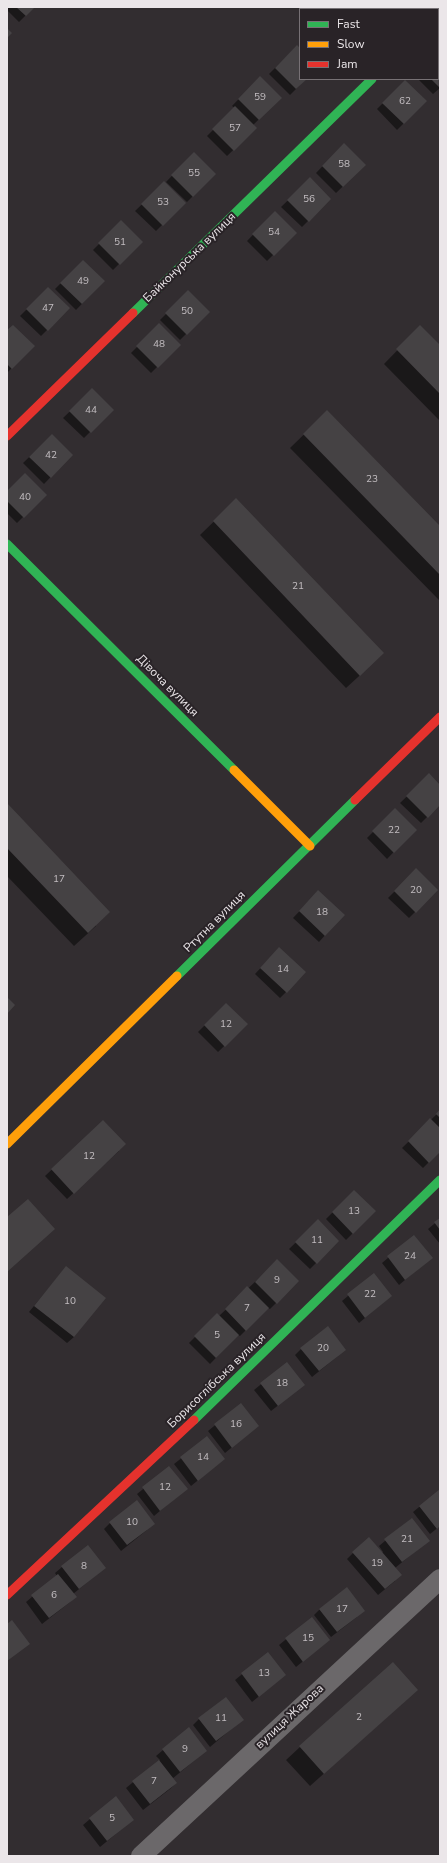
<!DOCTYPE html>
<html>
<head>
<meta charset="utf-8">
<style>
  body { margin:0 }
  #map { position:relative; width:447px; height:1863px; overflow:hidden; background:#322d30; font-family:"Nunito Sans",sans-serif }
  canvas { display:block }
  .frame { position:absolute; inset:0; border:8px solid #ebe6e9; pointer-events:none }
  .legend { position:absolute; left:299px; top:8px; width:140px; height:72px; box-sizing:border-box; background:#292327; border:1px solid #777175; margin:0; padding:5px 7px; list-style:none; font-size:12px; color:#ebe6e9 }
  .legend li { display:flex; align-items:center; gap:8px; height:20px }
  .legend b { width:20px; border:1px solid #777175 }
</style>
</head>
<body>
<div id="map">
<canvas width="447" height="1863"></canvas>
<div class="frame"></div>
<ul class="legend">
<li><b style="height:5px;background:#30b455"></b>Fast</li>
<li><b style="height:5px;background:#ff9f0a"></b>Slow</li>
<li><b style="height:5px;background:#e5322d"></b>Jam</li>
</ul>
</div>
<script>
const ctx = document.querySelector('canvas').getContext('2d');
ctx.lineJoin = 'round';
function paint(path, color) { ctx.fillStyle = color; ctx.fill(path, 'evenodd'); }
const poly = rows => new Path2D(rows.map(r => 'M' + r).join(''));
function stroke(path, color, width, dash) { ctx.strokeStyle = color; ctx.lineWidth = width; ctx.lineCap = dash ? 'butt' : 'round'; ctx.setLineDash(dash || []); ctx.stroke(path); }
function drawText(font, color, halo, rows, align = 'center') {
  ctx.font = font + ' "Nunito Sans",sans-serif'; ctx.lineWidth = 4; ctx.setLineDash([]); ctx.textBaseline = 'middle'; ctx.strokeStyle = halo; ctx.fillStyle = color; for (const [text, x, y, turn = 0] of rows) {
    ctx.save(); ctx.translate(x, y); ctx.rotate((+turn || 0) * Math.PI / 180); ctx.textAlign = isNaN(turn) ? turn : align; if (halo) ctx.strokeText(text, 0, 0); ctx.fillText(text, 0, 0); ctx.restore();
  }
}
const shadow = poly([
  [7,7,34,7,19,22,7,10],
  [297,46,300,49,300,79,306,79,290,95,269,74],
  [440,47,440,88,433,94,418,79,438,79,438,49],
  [260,77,281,98,253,125,256,128,227,156,207,136,235,108,232,106],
  [405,81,426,101,397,130,377,109],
  [344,144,365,165,336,193,316,173],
  [194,153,215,174,187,202,166,182],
  [310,179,330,199,302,227,281,207],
  [164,183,184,203,156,231,135,211],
  [275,212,295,233,267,261,247,241],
  [121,222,141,242,113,270,93,250],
  [83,261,104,281,76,310,55,289],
  [48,288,69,308,41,336,20,316],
  [188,292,208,312,180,340,160,320],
  [159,325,179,345,151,373,131,353],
  [420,327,440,347,440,421,384,364],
  [7,332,33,346,7,373],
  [92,390,112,410,84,438,63,418],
  [327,412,440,528,440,599,439,600,290,448],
  [52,435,72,455,44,484,23,463],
  [7,493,45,495,17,523,7,513],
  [236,500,369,667,346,688,200,535],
  [429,775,440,786,440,804,421,823,400,803],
  [7,805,96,926,74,946,7,876],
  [395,810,415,830,387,859,367,838],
  [416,870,437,890,409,918,388,898],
  [312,898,343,915,319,942,293,918],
  [279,948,286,992,280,998,255,974],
  [226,1004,247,1024,218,1052,198,1032],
  [440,1111,440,1151,423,1168,402,1148],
  [103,1121,119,1151,67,1199,45,1176],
  [354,1191,375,1211,346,1240,326,1219],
  [440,1219,440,1244,428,1229],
  [318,1221,338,1241,310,1269,289,1249],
  [414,1236,431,1258,399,1285,382,1263],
  [277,1261,298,1281,270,1309,268,1308,240,1336,238,1335,210,1364,189,1343,217,1315,219,1316],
  [66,1267,74,1337,67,1343,29,1312],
  [374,1274,391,1296,359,1323,342,1301],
  [301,1349,338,1356,312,1377,295,1355],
  [287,1363,304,1385,271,1411,254,1390],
  [241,1404,258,1426,225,1453,208,1431],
  [207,1438,224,1459,191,1486,174,1464],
  [169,1468,186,1489,154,1516,137,1494],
  [440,1490,440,1526,430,1534,413,1512],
  [411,1519,428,1541,395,1568,395,1581,378,1595,347,1559,353,1553,382,1553,383,1552,379,1546],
  [110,1523,147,1530,121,1551,104,1529],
  [88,1546,105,1568,73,1594,75,1597,69,1603,42,1624,26,1602,57,1576,55,1573,62,1567],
  [320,1609,357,1617,331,1637,314,1615],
  [312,1618,329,1640,296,1667,279,1645],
  [268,1653,285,1675,252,1702,235,1680],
  [403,1703,310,1786,286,1760,300,1747],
  [199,1719,242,1720,210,1747,193,1725],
  [163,1750,206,1751,172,1779,176,1783,170,1789,143,1810,126,1788,160,1760,156,1756],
  [90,1819,133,1820,100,1847,83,1825]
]);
const building = poly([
  [16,7,35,7,26,16],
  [349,7,384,7,386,9,347,9],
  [7,28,12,33,7,38],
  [297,45,300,48,300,79,307,79,296,89,275,68],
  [440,45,440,88,431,79,438,79,438,47],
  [260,76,282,98,259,120,238,99],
  [405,80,427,101,404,124,382,103],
  [235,106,257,128,234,151,212,129],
  [344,143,366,165,343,187,322,166],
  [194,152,216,174,193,197,171,175],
  [310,177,331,199,309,222,287,200],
  [164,181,186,203,163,226,141,204],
  [275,211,297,233,274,256,252,234],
  [121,220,143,242,120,265,98,243],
  [83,260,105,281,82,304,60,283],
  [48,287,70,308,48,331,26,309],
  [188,290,210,312,187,335,165,313],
  [159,323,181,345,158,368,136,346],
  [13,325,35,346,12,369,7,364,7,330],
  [420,325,440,345,440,394,396,349],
  [92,388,114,410,91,433,69,411],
  [327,410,440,526,440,575,303,434],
  [52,434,73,455,51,478,29,457],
  [25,473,47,495,24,518,7,501,7,491],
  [236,498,384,653,360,676,213,521],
  [429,773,440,785,440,805,428,818,406,796],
  [7,803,110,912,88,933,7,848],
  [395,808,417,830,394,853,372,831],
  [416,868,438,890,416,913,394,891],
  [318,890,345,915,325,936,299,911],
  [279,947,306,972,287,993,260,968],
  [7,997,15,1005,7,1014],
  [226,1003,248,1024,225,1047,204,1025],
  [440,1109,440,1118,436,1114],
  [430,1118,440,1128,440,1152,429,1163,408,1141],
  [103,1120,126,1144,74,1194,51,1169],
  [354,1190,376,1211,353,1234,332,1212],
  [28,1199,55,1229,7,1272,7,1217],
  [440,1218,440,1230,434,1222],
  [318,1219,339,1241,317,1264,295,1242],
  [414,1235,433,1258,405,1280,387,1256],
  [277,1259,299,1281,277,1304,255,1282],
  [66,1266,106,1298,74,1337,34,1306],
  [374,1273,392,1296,365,1318,347,1294],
  [247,1286,269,1308,246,1331,225,1309],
  [217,1313,239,1335,216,1358,194,1336],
  [328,1326,346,1350,319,1371,300,1348],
  [287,1362,305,1385,278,1406,260,1383],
  [241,1403,259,1426,232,1448,214,1424],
  [207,1436,225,1459,198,1481,180,1457],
  [169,1466,188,1489,160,1511,142,1487],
  [440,1489,440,1526,437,1529,419,1506],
  [137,1500,155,1524,127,1545,109,1522],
  [412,1518,430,1541,402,1562,384,1539],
  [369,1537,402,1575,385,1589,352,1552],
  [88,1545,106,1568,79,1589,61,1566],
  [58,1574,77,1597,49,1618,31,1595],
  [347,1587,365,1611,337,1632,319,1609],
  [312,1617,330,1640,303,1662,285,1638],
  [12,1620,30,1644,7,1661,7,1624],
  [268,1652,286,1675,259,1697,241,1673],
  [393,1662,418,1690,324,1774,299,1746],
  [226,1697,244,1720,216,1741,198,1718],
  [189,1727,207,1751,180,1772,162,1749],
  [159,1760,177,1783,150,1804,132,1781],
  [116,1796,134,1820,107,1841,89,1818]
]);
const street = poly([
  [438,15,440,13],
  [141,1856,440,1579]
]);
const fast = poly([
  [133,313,372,79],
  [7,544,234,770],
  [177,976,355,800],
  [194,1420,440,1180]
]);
const slow = poly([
  [234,770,310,846],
  [7,1144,177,976]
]);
const jam = poly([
  [7,436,133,313],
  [355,800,440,717],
  [7,1595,194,1420]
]);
const numberNames = [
  ["59",260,98],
  ["62",405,102],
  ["57",235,129],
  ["58",344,165],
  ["55",194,174],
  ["56",309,200],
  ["53",163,203],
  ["54",274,233],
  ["51",120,243],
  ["49",83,282],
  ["47",48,309],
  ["50",187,312],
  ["48",159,345],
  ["44",91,411],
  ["42",51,456],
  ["23",372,480],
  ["40",25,498],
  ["21",298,587],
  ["22",394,831],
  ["17",59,880],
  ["20",416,891],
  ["18",322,913],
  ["14",283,970],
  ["12",226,1025],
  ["12",89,1157],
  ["13",354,1212],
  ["11",317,1241],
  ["24",410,1257],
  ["9",277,1281],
  ["22",370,1295],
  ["10",70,1302],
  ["7",247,1309],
  ["5",217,1336],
  ["20",323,1349],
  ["18",282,1384],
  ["16",236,1425],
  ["14",203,1458],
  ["12",165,1488],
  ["10",132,1523],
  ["21",407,1540],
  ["19",377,1564],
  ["8",84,1567],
  ["6",54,1596],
  ["17",342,1610],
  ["15",308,1639],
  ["13",264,1674],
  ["2",359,1718],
  ["11",221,1719],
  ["9",185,1750],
  ["7",154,1782],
  ["5",112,1819]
];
const streetNames = [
  ["Байконурська вулиця",190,258,-44],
  ["Дівоча вулиця",167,686,45],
  ["Ртутна вулиця",215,922,-45],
  ["Борисоглібська вулиця",217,1381,-44],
  ["вулиця Жарова",290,1717,-43]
];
paint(shadow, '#0007');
paint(building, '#454244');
stroke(street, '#6b686a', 20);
stroke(fast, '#30b455', 9);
stroke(slow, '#ff9f0a', 9);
stroke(jam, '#e5322d', 9);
drawText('10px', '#c2bdc0', null, numberNames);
drawText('12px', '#ebe6e9', '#292327', streetNames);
</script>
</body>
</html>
